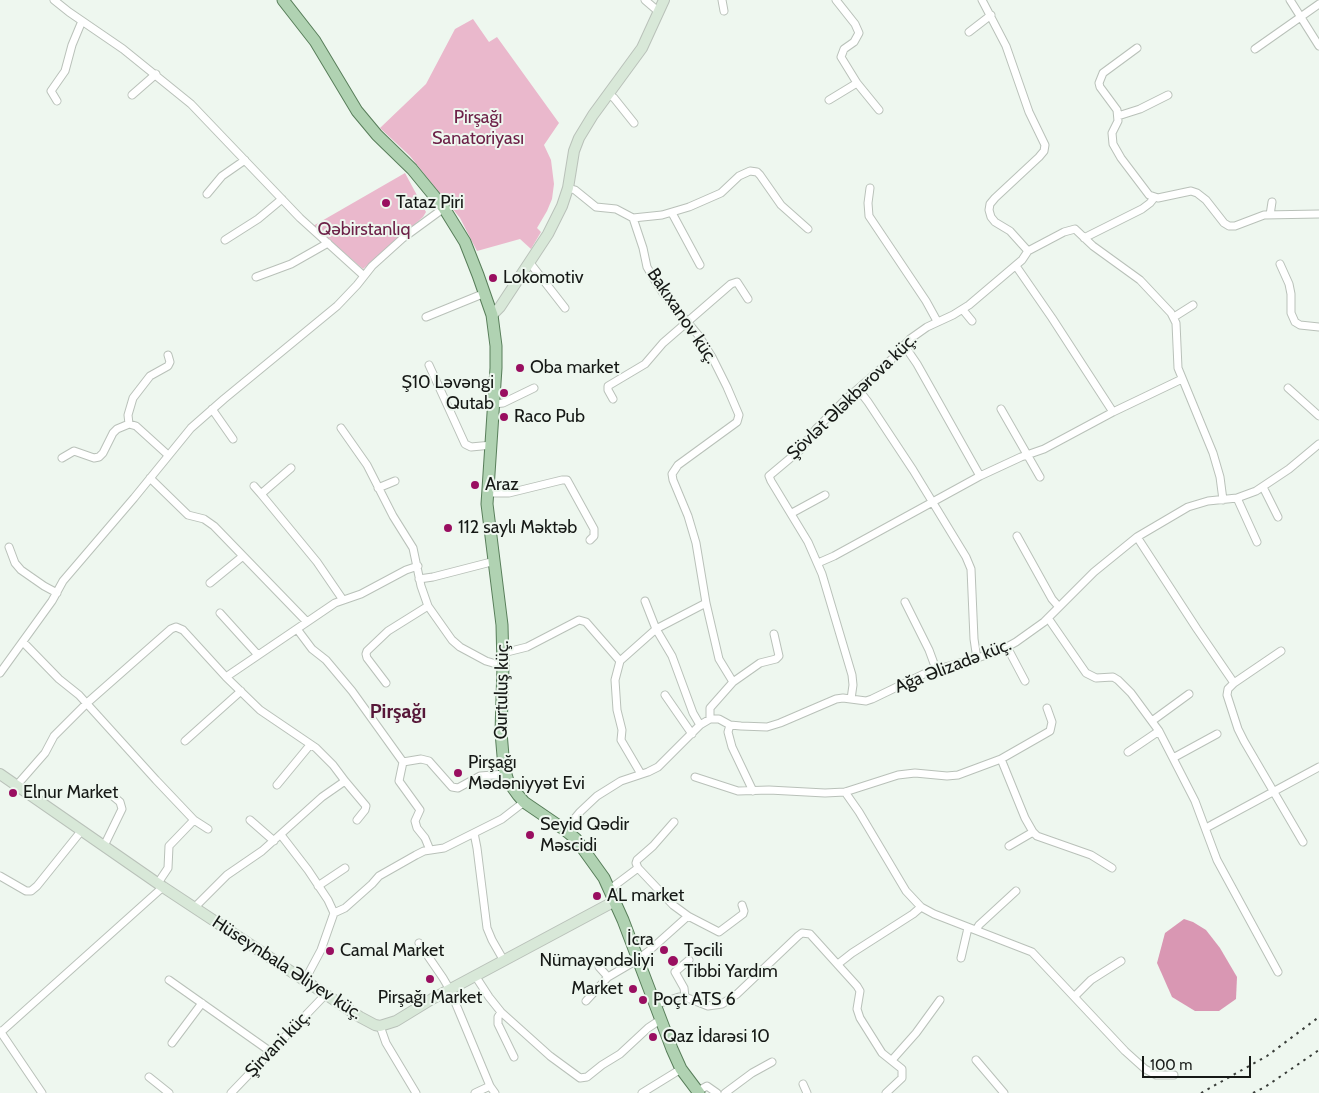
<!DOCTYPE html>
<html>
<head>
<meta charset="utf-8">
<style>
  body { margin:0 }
  #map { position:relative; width:1319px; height:1093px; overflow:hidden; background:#eef7ef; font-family:Cabin,sans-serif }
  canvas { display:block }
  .scale { position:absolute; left:1142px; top:1056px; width:109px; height:22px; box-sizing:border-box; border:2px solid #161916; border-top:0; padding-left:6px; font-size:15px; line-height:18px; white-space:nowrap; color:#161916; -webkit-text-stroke:4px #eef7ef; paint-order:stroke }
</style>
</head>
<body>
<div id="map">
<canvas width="1319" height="1093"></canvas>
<div class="scale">100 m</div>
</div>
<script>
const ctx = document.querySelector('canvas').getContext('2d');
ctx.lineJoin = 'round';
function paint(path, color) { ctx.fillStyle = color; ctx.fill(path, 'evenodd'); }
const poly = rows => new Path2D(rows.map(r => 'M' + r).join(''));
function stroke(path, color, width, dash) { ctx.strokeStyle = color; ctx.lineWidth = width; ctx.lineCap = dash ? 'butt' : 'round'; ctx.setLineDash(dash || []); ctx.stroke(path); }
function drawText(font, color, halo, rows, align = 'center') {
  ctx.font = font + ' Cabin,sans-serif'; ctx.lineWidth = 4; ctx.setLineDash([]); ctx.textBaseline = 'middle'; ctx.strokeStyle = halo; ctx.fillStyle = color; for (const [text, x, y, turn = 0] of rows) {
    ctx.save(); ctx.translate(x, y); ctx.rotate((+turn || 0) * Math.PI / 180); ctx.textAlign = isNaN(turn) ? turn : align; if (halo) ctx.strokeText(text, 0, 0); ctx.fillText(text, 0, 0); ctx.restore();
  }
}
const green = poly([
  [473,19,489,42,497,37,559,123,544,145,551,160,554,184,552,199,547,211,537,228,541,232,531,249,520,239,477,251,460,218,410,156,380,128,426,84,455,29],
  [405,173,426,212,423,217,363,269,313,226]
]);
const water = poly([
  [1184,919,1193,922,1206,930,1220,948,1237,977,1236,999,1219,1011,1195,1011,1172,997,1157,963,1165,933]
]);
const street = poly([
  [54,0,69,12,123,49,191,104,300,218,364,276],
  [645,0,659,12],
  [722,0,724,11],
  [836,0,855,24,859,33,854,42,844,49,841,57,857,83,879,110],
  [982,0,1006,46,1029,112,1045,145,1044,151,1039,157,995,198,990,204,989,210,991,217,995,222,1010,231,1028,251],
  [1290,0,1319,46],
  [969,32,991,15],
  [1137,48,1103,73,1099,83,1100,87,1117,110,1118,121,1112,133,1113,144,1121,158,1149,195,1158,198,1191,191,1197,193,1206,200,1224,223,1229,226,1235,226,1264,215,1319,214],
  [1255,49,1319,4],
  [608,94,614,98,634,123],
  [132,95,156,74],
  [829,100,857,83],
  [57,101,51,91,65,71,72,45,82,21],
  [1118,116,1140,109,1168,95],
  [568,188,575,190,596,207,616,209,633,218,643,248,647,267,654,279,663,293,699,336,712,357,727,387,739,415,737,422,678,465,672,474,673,480,688,516,696,543,706,603,719,659,733,682],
  [870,188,868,203,869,216,926,301,937,321],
  [207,194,222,176,245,160],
  [672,213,700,265],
  [1270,215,1272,202],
  [633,218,662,215,689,207,721,193,739,176,750,171,757,172,760,175,781,205,808,229],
  [1084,238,1142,209,1150,203,1154,198],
  [225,240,258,219,282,199],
  [1028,251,1064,232,1075,229,1093,246,1140,280,1171,313,1176,323,1178,368,1213,453,1220,477,1223,500],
  [530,263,565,308],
  [1280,264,1289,284,1291,294,1291,313,1295,322,1300,325,1319,327],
  [1016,266,1052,318,1113,412],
  [256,277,291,264,328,243],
  [963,310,972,321],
  [426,317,485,293],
  [1174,317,1193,305],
  [904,345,917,364,980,476],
  [429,365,465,444,471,447,492,445],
  [1288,388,1319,416],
  [858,389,868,402,913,470,966,557,971,569,974,639,977,659],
  [613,399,608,390,608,386,645,364,663,343,731,284,737,282,748,299],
  [494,404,503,403,534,388],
  [212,409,233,439],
  [1001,409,1040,477],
  [129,424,128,415,133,398,150,376,168,366,170,362,168,355],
  [341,428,367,465,393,516,413,548,421,586,428,606,452,640,460,647,486,661,503,666],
  [62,458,74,451,94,458,99,457,103,453,113,433,117,429,129,424,136,426,168,455],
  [291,468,261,494,317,562,343,600],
  [150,478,188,515,204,519,214,526,307,622],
  [254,486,261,494],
  [1263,487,1278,517],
  [378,488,395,481],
  [488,493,509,493,562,480,567,480,594,529,594,536,590,540],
  [1237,498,1257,542],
  [792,513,825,495],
  [1017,536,1052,599,1059,607],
  [1137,537,1197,629,1234,683,1228,689,1227,695,1238,729,1244,741,1303,842],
  [9,547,15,563,21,570,44,586,57,593],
  [818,563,834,556,980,476,1021,457,1044,449,1113,412,1182,379],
  [419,579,433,577,495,561],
  [210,583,243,556],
  [645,601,656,629,672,656,693,713,700,725],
  [905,602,929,650,936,669],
  [220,613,258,655],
  [1048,618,1086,673,1096,678,1113,677,1118,680,1131,693,1159,731,1195,801,1217,860,1278,972],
  [297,629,312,649,326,660,352,691,403,762,399,781,420,810,415,821,417,828,425,838,430,850],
  [23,642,59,679,79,695,156,780,194,820,169,846,168,868,158,883],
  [1007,647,1025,681],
  [503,653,527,647,579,620,586,622,620,661],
  [0,673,52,601,63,581,134,498,191,428,224,399,337,306,357,285,372,266,403,238,444,208],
  [226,677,335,603,361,594,406,570,418,566],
  [386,683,367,658,366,654,367,651,388,631,428,606],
  [1234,683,1281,651],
  [665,695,692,734],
  [851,699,853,685,852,675,822,574,808,542,771,481,769,476,800,450,816,429,843,402,891,360,910,339,927,327,953,315,969,305,1022,260,1028,251],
  [710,719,710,708,733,682,760,663,776,659,779,656,774,634],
  [1152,721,1189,694],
  [730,725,728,732,732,747,753,791],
  [185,741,241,691],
  [1128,752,1159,731],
  [1173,758,1217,734],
  [1001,759,1025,818,1033,832,1037,836,1091,855,1112,868],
  [403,762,421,759,429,761,452,787,458,788,480,776,506,774],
  [641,774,621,740,622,730,617,710,615,680,620,661,656,629,706,603],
  [695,777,738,791,769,790,825,793,845,792,898,775,915,773,947,776,958,775,1001,759,1050,731,1052,722,1047,708],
  [345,781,366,806,365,810,357,820],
  [17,785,45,753,54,736,87,703,171,629,176,627,183,630,226,677,260,710,316,748,333,765,345,781,322,797,262,851,227,875,195,907],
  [277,785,310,745],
  [845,792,859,812,906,891,921,907,934,914,1032,952,1125,1051,1145,1069,1156,1075,1174,1075],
  [194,820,208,829],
  [250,820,274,841],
  [1206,828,1319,767],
  [565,830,580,812,597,796,621,781,648,772,658,767,700,725,710,719,719,719,730,725,741,726,767,727,780,723,836,699,843,698,866,701,872,699,928,672,994,653,1007,647,1016,642,1044,622,1094,572,1137,537,1188,507,1208,501,1237,498,1256,491,1289,469,1319,444],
  [474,833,477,848,487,928,492,940,504,961],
  [281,835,308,870,328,900,334,913],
  [104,846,122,809,120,802,108,792],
  [1009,846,1033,832],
  [0,876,26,891,31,891,37,886,82,830],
  [318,886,345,868],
  [610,889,638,868,636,863,637,860,653,846,674,822],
  [688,916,719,932,743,914,744,911,742,905],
  [976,930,979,925,1016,891],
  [419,943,443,978,450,990,490,1086,495,1093],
  [961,958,968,928],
  [838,964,852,953,913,914,921,907],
  [599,967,608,977],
  [476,977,489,997,501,1012,550,1056,580,1078,587,1077,602,1065,620,1054,648,1028,660,1020],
  [169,980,271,1052],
  [305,980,321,950,334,913,345,908,372,884,379,876,416,855,424,851,444,848,502,819,524,802],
  [1075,996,1091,980,1121,961],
  [685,997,684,988,675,972,689,960],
  [586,1001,608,977,637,960,650,950,688,916,673,905,638,868],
  [654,1005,679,997,685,997,708,1006,722,1004,737,994,798,936,802,933,810,934,857,986,860,991,857,1009,860,1018,882,1053,902,1069,902,1078,886,1093],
  [501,1012,498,1017,498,1024,514,1057],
  [380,1026,386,1043,416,1093],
  [0,1031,42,1093],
  [0,1033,163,887],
  [172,1043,202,1003],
  [892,1060,916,1033,940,1000],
  [976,1060,1004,1093],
  [149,1077,169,1093],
  [803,1084,807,1093],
  [696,1092,707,1086,717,1093],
  [231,1093,326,994],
  [475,1093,490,1086],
  [642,1093,681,1069],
  [725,1093,752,1073,772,1062]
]);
const secondary = poly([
  [492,315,500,307,548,234,562,206,568,188,574,151,579,138,593,115,642,48,664,0],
  [0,774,163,887,360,1017,375,1025,380,1026,396,1021,432,999,615,901]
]);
const primary = poly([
  [283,0,315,41,357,111,377,135,412,169,444,208,465,242,478,275,492,315,496,346,496,368,487,504,502,625,503,666,501,732,504,768,508,781,518,795,524,802,565,830,576,839,604,878,623,920,672,1049,681,1069,699,1093]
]);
const rail = poly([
  [1201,1093,1267,1056,1319,1017],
  [1253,1093,1265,1087,1319,1050]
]);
const markers = [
  [386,203,5,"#990e60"],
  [493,278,5,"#990e60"],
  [520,368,5,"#990e60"],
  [504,393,5,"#990e60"],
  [504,417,5,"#990e60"],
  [475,485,5,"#990e60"],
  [448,528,5,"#990e60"],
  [458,773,5,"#990e60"],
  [13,793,5,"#990e60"],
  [530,835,5,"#990e60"],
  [597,896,5,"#990e60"],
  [664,950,5,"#990e60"],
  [330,951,5,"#990e60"],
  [673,961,6,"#990e60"],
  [430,979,5,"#990e60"],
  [633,989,5,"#990e60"],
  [643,1000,5,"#990e60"],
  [653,1037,5,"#990e60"]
];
const parkNames = [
  ["Pirşağı",478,118],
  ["Sanatoriyası",478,139],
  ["Qəbirstanlıq",364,230]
];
const poiNames = [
  ["Tataz Piri",396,203],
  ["Lokomotiv",503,278],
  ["Oba market",530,368],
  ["Ş10 Ləvəngi",494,383,"right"],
  ["Qutab",494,404,"right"],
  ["Raco Pub",514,417],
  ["Araz",485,485],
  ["112 saylı Məktəb",458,528],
  ["Pirşağı",468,763],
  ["Mədəniyyət Evi",468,784],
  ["Elnur Market",23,793],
  ["Seyid Qədir",540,825],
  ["Məscidi",540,846],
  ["AL market",607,896],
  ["İcra",654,940,"right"],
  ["Nümayəndəliyi",654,961,"right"],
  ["Camal Market",340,951],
  ["Təcili",684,951],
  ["Tibbi Yardım",684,972],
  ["Market",623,989,"right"],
  ["Pirşağı Market",430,998,"center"],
  ["Poçt ATS 6",653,1000],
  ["Qaz İdarəsi 10",663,1037]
];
const streetNames = [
  ["Bakıxanov küç.",682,316,56],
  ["Şövlət Ələkbərova küç.",852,397,-44],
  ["Ağa Əlizadə küç.",953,666,-21],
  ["Qurtuluş küç.",502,690,-89],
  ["Hüseynbala Əliyev küç.",287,968,33],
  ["Şirvani küç.",278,1044,-46]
];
const quarterNames = [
  ["Pirşağı",398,712]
];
paint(green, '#eab8cc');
paint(water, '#d997b3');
stroke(street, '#b9c1b9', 9);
stroke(secondary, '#b9c1b9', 12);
stroke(primary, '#587e5a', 13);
stroke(street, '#fff', 7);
stroke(secondary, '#d8e8d8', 10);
stroke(primary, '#b0d2b2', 11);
stroke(rail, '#393d39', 2, [2.5, 5]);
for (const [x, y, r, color] of markers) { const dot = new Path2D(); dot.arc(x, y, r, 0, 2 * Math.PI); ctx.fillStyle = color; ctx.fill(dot); stroke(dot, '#eef7ef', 2); }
drawText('18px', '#6d2148', '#eef7ef', parkNames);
drawText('18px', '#161916', '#eef7ef', poiNames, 'left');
drawText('18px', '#161916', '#eef7ef', streetNames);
drawText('bold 20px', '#571839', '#eef7ef', quarterNames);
</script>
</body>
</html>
